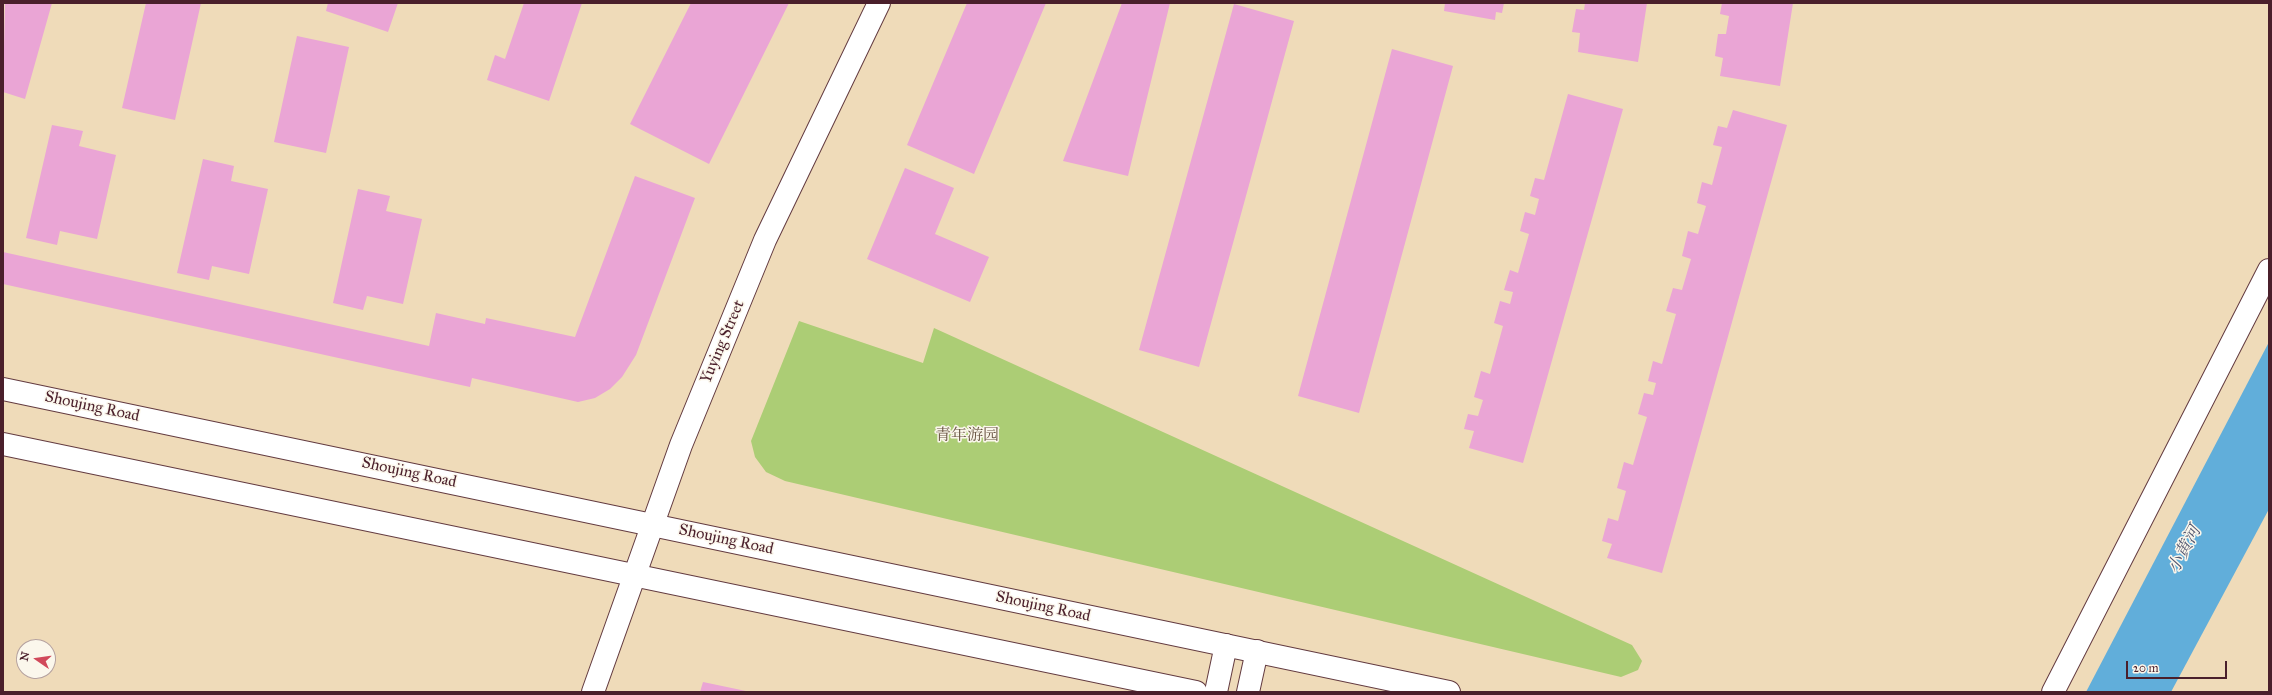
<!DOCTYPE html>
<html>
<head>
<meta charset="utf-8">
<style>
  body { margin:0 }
  #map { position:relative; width:2272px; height:695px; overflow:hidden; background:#efdbb9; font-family:"IM FELL Great Primer",serif }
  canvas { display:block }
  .frame { position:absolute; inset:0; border:4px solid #4a1f2b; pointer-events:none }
  .north { position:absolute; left:16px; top:639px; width:40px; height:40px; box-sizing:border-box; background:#fbf7ec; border:1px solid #b4a19f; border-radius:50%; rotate:283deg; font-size:11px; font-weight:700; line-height:16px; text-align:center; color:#4a1f2b }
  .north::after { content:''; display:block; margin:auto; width:14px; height:18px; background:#d1495b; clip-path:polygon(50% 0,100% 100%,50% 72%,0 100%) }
  .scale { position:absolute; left:2126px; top:661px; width:101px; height:18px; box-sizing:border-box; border:2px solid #4a1f2b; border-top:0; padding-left:5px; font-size:12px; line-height:14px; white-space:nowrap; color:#4a1f2b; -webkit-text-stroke:3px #fbf7ec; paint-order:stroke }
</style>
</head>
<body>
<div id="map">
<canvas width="2272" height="695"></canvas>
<div class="frame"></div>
<div class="north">N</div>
<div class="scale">20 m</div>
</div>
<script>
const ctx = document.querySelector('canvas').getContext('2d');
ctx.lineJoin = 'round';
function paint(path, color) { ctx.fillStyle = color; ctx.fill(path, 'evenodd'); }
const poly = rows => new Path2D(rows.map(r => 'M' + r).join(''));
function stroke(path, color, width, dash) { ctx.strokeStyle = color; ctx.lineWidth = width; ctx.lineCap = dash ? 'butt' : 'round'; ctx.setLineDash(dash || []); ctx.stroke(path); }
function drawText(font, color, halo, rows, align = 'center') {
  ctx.font = font + ' "IM FELL Great Primer","Noto Serif SC",serif'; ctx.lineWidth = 3; ctx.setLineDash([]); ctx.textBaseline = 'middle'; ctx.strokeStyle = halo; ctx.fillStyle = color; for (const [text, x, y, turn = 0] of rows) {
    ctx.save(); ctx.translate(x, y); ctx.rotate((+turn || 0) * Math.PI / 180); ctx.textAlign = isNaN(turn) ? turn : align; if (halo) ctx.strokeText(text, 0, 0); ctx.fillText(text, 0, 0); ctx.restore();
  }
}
const green = poly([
  [799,321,923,363,934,328,1632,645,1642,661,1638,670,1621,677,785,481,766,472,755,457,751,441]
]);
const water = poly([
  [2269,342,2269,509,2171,692,2086,692]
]);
const building = poly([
  [5,3,52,3,25,99,3,92],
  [146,3,201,3,175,120,122,108],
  [328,3,398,3,388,32,326,11],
  [524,3,582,3,549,101,487,80,495,55,505,59],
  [691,3,789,3,709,164,630,124],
  [967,3,1046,3,974,174,907,145],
  [1122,3,1170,3,1128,176,1063,161],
  [1445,3,1504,3,1502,13,1496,12,1495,20,1444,11],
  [1585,3,1647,3,1638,62,1578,52,1580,33,1572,32,1576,9,1584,10],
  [1722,3,1793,3,1780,86,1720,76,1723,58,1715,56,1718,34,1726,34,1729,16,1720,14],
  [1234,4,1294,21,1199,367,1139,350],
  [297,36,349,47,326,153,274,142],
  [1392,49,1453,66,1359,413,1298,396],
  [1568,94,1623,109,1523,463,1469,448,1474,431,1464,429,1468,414,1478,416,1483,400,1474,397,1481,371,1490,374,1503,326,1494,323,1500,301,1510,304,1513,292,1504,290,1510,270,1518,273,1529,234,1520,231,1525,212,1535,215,1539,199,1530,196,1535,178,1544,180],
  [1733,110,1787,125,1662,573,1607,558,1612,544,1602,541,1608,518,1618,521,1626,491,1617,488,1624,462,1633,465,1647,417,1638,414,1644,393,1653,395,1656,383,1648,381,1653,361,1662,364,1676,314,1666,311,1673,288,1682,290,1691,259,1682,256,1688,231,1698,234,1706,206,1697,203,1702,182,1712,185,1722,147,1713,145,1718,126,1727,128],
  [52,125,83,131,79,146,116,155,97,239,60,231,57,245,26,238],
  [203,159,234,166,231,181,268,189,249,274,212,266,209,280,177,273],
  [905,168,954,188,935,234,989,257,970,302,867,259],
  [635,176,695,198,636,355,622,377,610,389,595,398,578,402,472,378,470,387,3,284,3,252,429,346,436,313,485,324,486,318,575,337],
  [358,189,390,196,386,211,422,219,403,304,367,296,363,310,333,303],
  [703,682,746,691,746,692,700,692]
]);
const minor = poly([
  [593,692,681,445,765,240,879,3],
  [1216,692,1226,645],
  [1248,692,1257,651],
  [2053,692,2269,270]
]);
const major = poly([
  [3,389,1449,692],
  [3,444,1196,692]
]);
const streetNames = [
  ["Yuying Street",723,342,-67],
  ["Shoujing Road",92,407,12],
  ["Shoujing Road",409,473,12],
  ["Shoujing Road",726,540,12],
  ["Shoujing Road",1043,607,12]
];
const parkNames = [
  ["青年游园",967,436]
];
const waterNames = [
  ["小黄河",2185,550,-62]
];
paint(green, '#accd75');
paint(water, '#61aeda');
paint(building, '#eaa5d5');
stroke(minor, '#633b40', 24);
stroke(major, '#633b40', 24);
stroke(minor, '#fff', 22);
stroke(major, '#fff', 22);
drawText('16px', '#4a1f2b', '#fbf7ec', streetNames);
drawText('16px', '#675341', '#fbf7ec', parkNames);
drawText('italic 17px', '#535871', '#fbf7ec', waterNames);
</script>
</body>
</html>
